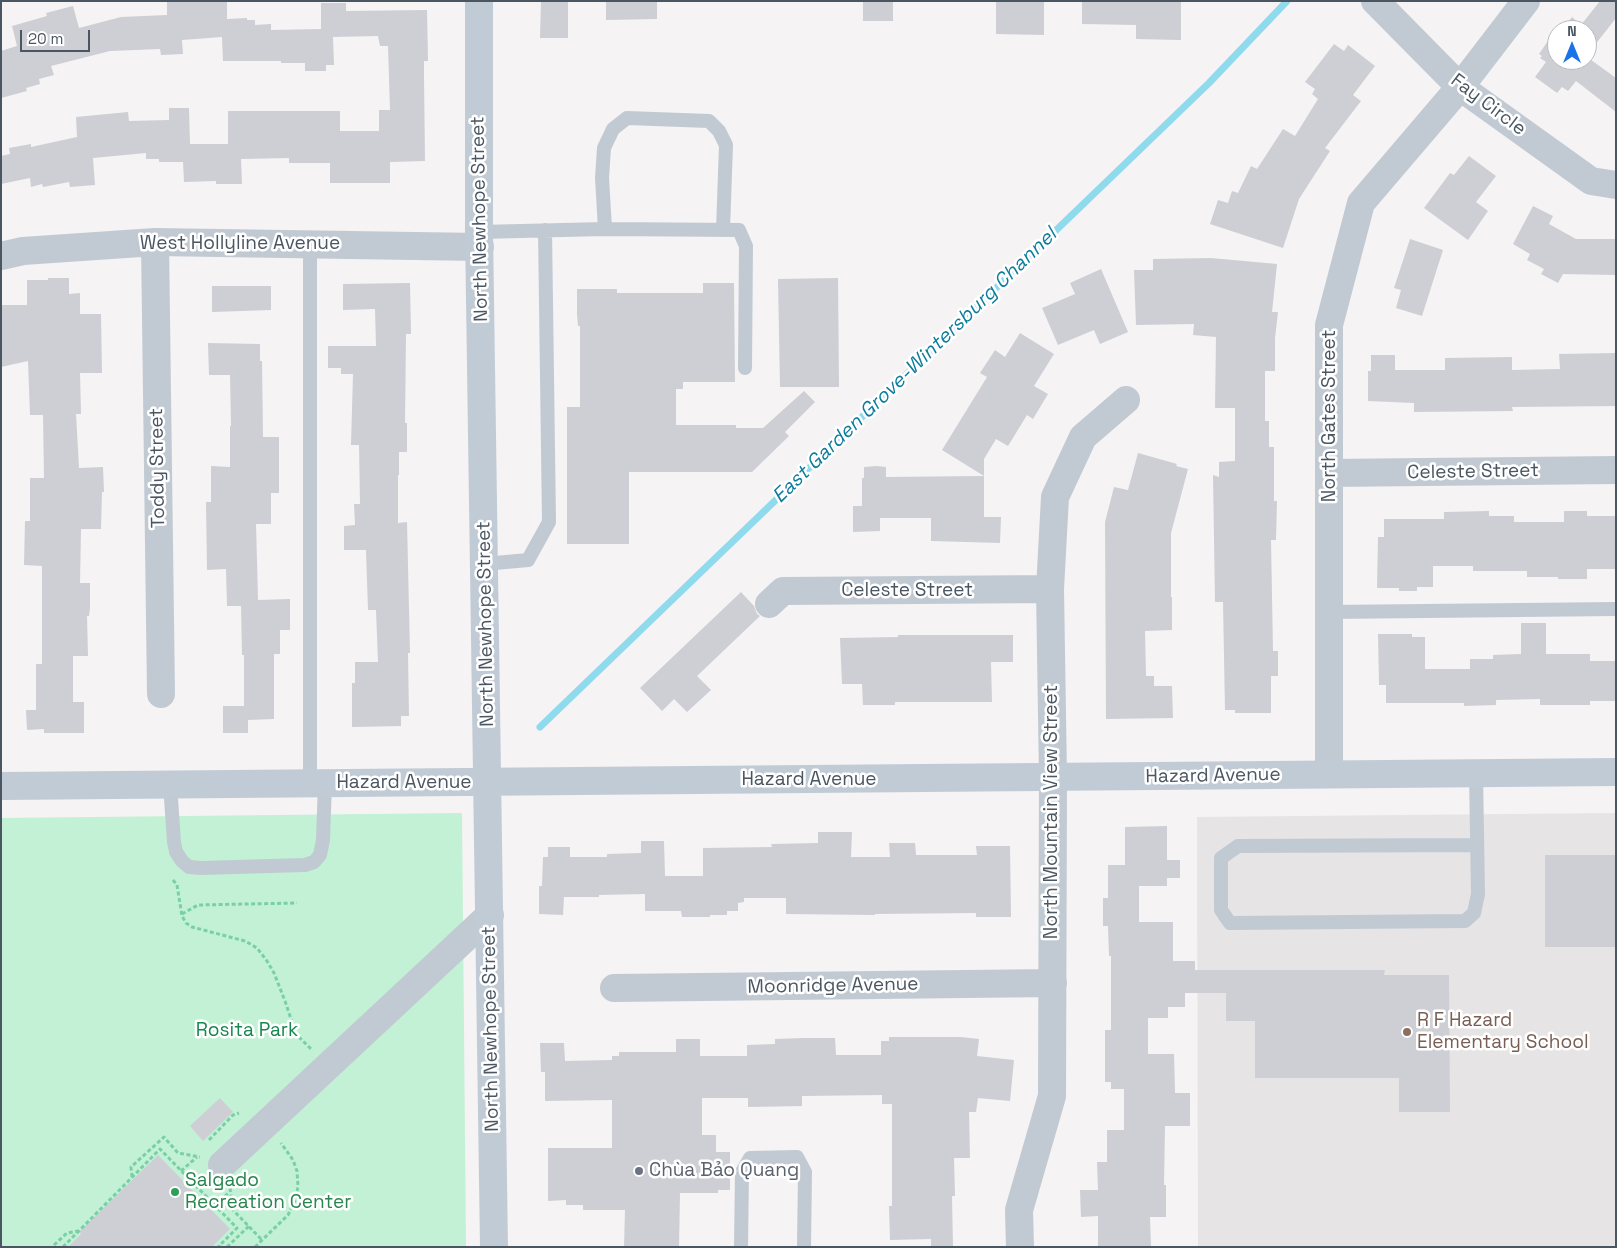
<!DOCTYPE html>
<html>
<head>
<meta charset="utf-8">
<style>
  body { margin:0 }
  #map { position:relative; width:1617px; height:1248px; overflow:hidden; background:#f5f3f3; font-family:"Space Grotesk",sans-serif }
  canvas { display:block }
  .frame { position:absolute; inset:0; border:2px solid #4a5661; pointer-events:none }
  .north { position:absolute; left:1547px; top:20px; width:50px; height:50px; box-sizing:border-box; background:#fff; border:1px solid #b7bbc0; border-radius:50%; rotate:0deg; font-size:14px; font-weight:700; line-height:20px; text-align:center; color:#4a5661 }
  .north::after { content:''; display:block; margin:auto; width:18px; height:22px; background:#1a73e8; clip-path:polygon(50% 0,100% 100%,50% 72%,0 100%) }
  .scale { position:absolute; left:20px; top:30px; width:70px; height:22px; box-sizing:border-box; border:2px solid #4a5661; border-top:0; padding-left:6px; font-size:15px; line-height:18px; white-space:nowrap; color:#4a5661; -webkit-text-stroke:4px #fff; paint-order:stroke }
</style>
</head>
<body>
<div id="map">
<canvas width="1617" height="1248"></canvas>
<div class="frame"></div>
<div class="north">N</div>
<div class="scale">20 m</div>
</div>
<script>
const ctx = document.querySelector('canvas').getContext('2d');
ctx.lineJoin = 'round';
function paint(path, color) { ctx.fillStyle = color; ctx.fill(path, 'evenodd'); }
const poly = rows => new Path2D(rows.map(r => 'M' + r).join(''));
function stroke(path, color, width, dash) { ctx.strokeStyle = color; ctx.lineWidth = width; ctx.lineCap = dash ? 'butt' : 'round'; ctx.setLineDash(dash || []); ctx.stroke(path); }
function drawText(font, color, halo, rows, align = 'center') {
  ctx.font = font + ' "Space Grotesk",sans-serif'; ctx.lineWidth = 5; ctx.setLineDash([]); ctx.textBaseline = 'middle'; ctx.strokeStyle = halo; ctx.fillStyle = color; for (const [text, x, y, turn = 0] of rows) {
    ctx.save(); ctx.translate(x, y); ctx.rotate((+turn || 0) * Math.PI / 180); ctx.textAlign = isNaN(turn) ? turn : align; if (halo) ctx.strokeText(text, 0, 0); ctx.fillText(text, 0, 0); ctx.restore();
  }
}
const education = poly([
  [1616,813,1616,1247,1198,1247,1197,817]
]);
const green = poly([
  [462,813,466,1247,1,1247,1,818]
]);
const stream = poly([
  [540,727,1209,83,1287,1]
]);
const building = poly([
  [167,1,227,1,227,19,247,18,247,20,255,20,255,25,271,24,271,30,321,29,321,3,346,3,346,11,427,10,428,61,424,61,424,76,425,161,390,162,390,183,330,183,330,163,289,163,289,158,241,159,242,184,216,184,216,181,184,182,183,162,159,162,159,159,146,159,146,153,93,158,95,185,70,187,69,182,43,187,42,184,31,187,30,178,1,184,1,156,10,154,9,148,31,144,31,147,77,137,76,117,128,112,129,121,169,120,169,108,189,108,190,144,228,144,228,111,340,111,340,131,379,131,379,110,390,110,388,46,380,46,378,36,333,37,334,65,326,65,326,71,305,71,305,63,281,63,281,61,223,61,222,37,182,40,183,54,161,55,160,49,110,51,51,66,54,75,39,79,40,84,26,88,27,91,1,98,1,51,17,46,12,26,47,16,46,13,73,6,79,28,121,17,167,15],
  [541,1,568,1,568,38,540,38],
  [606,1,657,1,657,19,606,20],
  [863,1,893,1,893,21,863,21],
  [996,1,1044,1,1044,35,996,34],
  [1082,1,1181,1,1181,40,1136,39,1136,25,1082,24],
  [1600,1,1616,1,1616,18,1587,55,1587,30,1562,30,1572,17,1581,25],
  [1552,35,1556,38,1557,37,1557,60,1587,60,1587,57,1616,78,1616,112,1576,81,1568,91,1562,87,1557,93,1535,77,1546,62,1540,58,1542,56,1539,54],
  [1334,44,1344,51,1348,45,1375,66,1353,95,1361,101,1325,148,1330,151,1299,199,1283,248,1210,224,1218,200,1228,203,1232,191,1238,193,1251,166,1257,169,1283,129,1295,136,1318,99,1312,94,1315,89,1305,82],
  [1469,156,1496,176,1476,202,1488,211,1468,240,1424,208,1450,173,1454,175],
  [1533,206,1553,216,1549,224,1576,239,1616,239,1616,275,1563,274,1558,283,1541,274,1544,269,1527,260,1530,254,1513,244],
  [1410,239,1443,250,1422,316,1396,308,1401,290,1394,288],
  [1211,258,1277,264,1272,312,1278,312,1275,338,1275,371,1265,371,1265,421,1269,421,1269,447,1274,447,1274,501,1277,501,1276,540,1271,540,1273,651,1278,651,1278,676,1271,676,1271,713,1235,713,1235,710,1225,710,1223,602,1215,602,1213,475,1219,477,1219,462,1235,461,1235,408,1215,408,1216,337,1193,335,1194,324,1136,325,1134,270,1153,270,1153,259],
  [1101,269,1128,332,1100,344,1094,330,1058,345,1042,308,1075,294,1070,283],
  [48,278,69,278,69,294,80,293,80,314,101,314,102,373,80,373,81,414,76,414,79,468,103,467,104,492,102,492,101,529,81,529,80,583,90,583,90,608,89,616,87,616,88,656,73,656,73,702,84,702,84,733,44,733,44,729,27,730,26,710,36,710,36,664,42,664,42,566,24,565,25,521,30,521,30,478,44,478,43,415,30,415,28,361,1,367,1,305,27,305,27,280,48,280],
  [838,278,839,387,780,387,778,279],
  [410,283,411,334,406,334,405,423,407,423,407,452,399,452,399,475,398,475,398,523,407,522,410,653,408,653,409,716,401,716,401,726,352,727,352,683,355,683,355,662,378,662,376,610,368,610,366,550,344,550,344,526,355,525,354,504,360,504,359,445,351,445,353,374,341,374,341,368,328,368,328,346,376,346,375,309,343,310,343,284],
  [703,283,734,283,735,382,683,382,683,389,676,389,676,425,736,425,736,428,763,428,804,391,815,402,785,432,789,436,752,472,629,472,629,544,567,544,567,407,580,407,580,326,578,326,577,314,577,289,617,289,617,293,703,293],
  [212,286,271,286,271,310,212,312],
  [1020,333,1054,354,1034,386,1048,394,1033,419,1027,415,1008,446,996,439,984,459,984,476,942,450,987,377,980,373,995,350,1005,357],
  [208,343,260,344,260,361,262,361,263,437,279,437,279,493,271,493,271,524,256,524,258,600,290,599,290,630,280,630,280,654,274,654,274,719,248,720,248,733,223,733,223,706,244,706,244,655,242,655,241,606,227,606,226,569,207,570,206,502,211,502,211,466,230,467,230,426,231,426,230,375,209,375],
  [1616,353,1616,406,1512,407,1513,411,1414,412,1414,403,1368,401,1368,371,1371,371,1371,355,1395,355,1395,370,1445,370,1445,358,1512,357,1512,370,1560,369,1559,354],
  [1138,453,1177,464,1176,466,1188,469,1171,533,1171,597,1172,597,1172,630,1145,631,1146,676,1154,676,1154,686,1172,686,1173,718,1106,719,1105,522,1114,487,1128,490],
  [877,466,886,467,886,477,984,476,984,517,1001,517,1000,543,931,541,931,518,880,518,880,531,853,532,853,506,862,506,862,478,864,478,864,467],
  [1489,511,1489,516,1514,516,1514,522,1564,522,1564,511,1587,511,1587,516,1616,516,1616,569,1587,569,1587,579,1558,579,1558,577,1527,577,1527,571,1473,571,1473,566,1433,566,1433,587,1417,587,1417,591,1399,591,1399,588,1377,588,1378,537,1384,537,1384,519,1444,519,1444,512],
  [741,592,754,606,757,614,760,616,697,676,711,690,687,712,674,699,662,711,640,688],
  [1521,623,1546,623,1546,654,1590,654,1590,661,1616,661,1616,701,1590,701,1590,705,1540,705,1540,699,1496,700,1496,705,1464,706,1464,703,1386,703,1386,685,1379,685,1378,634,1412,634,1412,637,1425,637,1425,669,1470,669,1470,659,1493,659,1493,655,1521,654],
  [898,635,1013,635,1013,662,991,662,992,702,895,702,895,705,863,705,862,684,842,684,840,638,898,637],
  [1167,826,1167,860,1180,860,1180,878,1167,878,1167,886,1139,886,1139,922,1173,922,1173,961,1195,961,1195,970,1385,970,1384,975,1449,975,1450,1112,1399,1112,1399,1078,1255,1078,1255,1021,1226,1021,1226,993,1185,993,1185,1007,1168,1007,1168,1018,1148,1018,1148,1054,1174,1054,1175,1093,1190,1093,1190,1126,1165,1126,1164,1185,1166,1185,1166,1217,1150,1217,1151,1247,1098,1247,1098,1216,1081,1217,1080,1190,1098,1190,1097,1162,1107,1162,1107,1130,1124,1130,1124,1089,1111,1089,1111,1082,1105,1082,1105,1030,1111,1030,1111,956,1109,956,1108,926,1103,926,1103,898,1108,898,1108,865,1125,865,1125,827],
  [818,832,852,832,851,857,890,857,889,843,915,843,916,855,977,855,976,846,1010,846,1011,917,976,917,976,913,875,914,875,915,786,914,786,898,744,898,744,902,738,903,738,911,727,911,727,915,710,915,710,917,682,917,681,911,645,911,645,894,599,895,599,897,564,897,563,915,539,914,539,886,542,886,543,857,548,857,548,847,570,847,570,857,607,857,607,854,641,853,641,841,664,841,665,876,703,876,703,848,772,847,771,844,818,843],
  [1545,855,1616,855,1616,947,1545,947],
  [889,1037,961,1037,979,1039,977,1056,1014,1060,1010,1101,978,1098,976,1112,969,1112,970,1158,954,1158,955,1196,952,1196,953,1247,931,1247,931,1239,890,1240,889,1206,892,1206,892,1104,882,1104,882,1095,802,1096,802,1106,748,1107,748,1098,702,1098,702,1135,716,1135,716,1152,730,1152,730,1190,718,1190,718,1193,680,1193,679,1247,624,1247,625,1210,583,1210,583,1205,566,1205,566,1200,548,1201,548,1148,612,1148,612,1100,545,1101,545,1072,541,1072,540,1043,564,1043,565,1061,612,1060,612,1056,619,1056,619,1052,676,1052,676,1039,700,1039,700,1056,747,1056,747,1045,775,1044,775,1039,803,1038,835,1038,836,1055,881,1055,881,1041,889,1041],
  [220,1098,233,1112,203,1141,190,1126],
  [158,1155,230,1229,212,1247,68,1247,81,1234,79,1232]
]);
const path = poly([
  [173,880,177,885,182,916,186,923,192,927,245,941,257,948,267,961,274,973,285,1001,296,1034,311,1049],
  [182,914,198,905,297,903],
  [209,1140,233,1115,239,1113],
  [181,1171,197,1157],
  [132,1177,131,1167,164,1137,178,1153,200,1157],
  [230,1188,233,1210,262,1240],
  [216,1206,229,1192],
  [54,1245,67,1233,78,1231],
  [63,1247,160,1149,237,1228,219,1246,220,1247],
  [227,1247,249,1226],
  [255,1247,288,1215,296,1198,298,1186,297,1171,293,1160,281,1143]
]);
const lane = poly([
  [605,229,602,178,604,148,613,129,627,118,709,121,719,131,726,145,723,230],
  [479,232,605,229,739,230,746,246,745,368],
  [310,244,310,783],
  [484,564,528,560,549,522,545,230],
  [1329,612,1616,609],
  [1476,773,1478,894,1474,913,1465,921,1230,923,1221,910,1221,858,1238,846,1477,845],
  [170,784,174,842,176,852,182,861,189,867,201,868,305,865,314,862,320,855,323,840,325,783],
  [741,1247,742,1172,750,1158,797,1157,805,1172,804,1247]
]);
const street = poly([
  [1375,1,1460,87,1591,181,1616,185],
  [155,242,161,694],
  [1,256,23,251,155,242,480,247],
  [1329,473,1616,470],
  [769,604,783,591,1050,589],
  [1329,774,1329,325,1361,203,1460,87,1526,1],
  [614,988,1053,983],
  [222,1165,490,915],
  [1020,1247,1019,1210,1052,1096,1053,778,1050,589,1055,497,1083,437,1126,400]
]);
const secondary = poly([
  [479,1,479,232,494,1247],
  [1,786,1616,772]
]);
const markers = [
  [1407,1032,5,"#8d6e63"],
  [639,1171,5,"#6b7280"],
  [175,1192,5,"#2e9e5b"]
];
const streetNames = [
  ["Fay Circle",1488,105,37],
  ["North Newhope Street",480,219,-91],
  ["West Hollyline Avenue",240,244],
  ["North Gates Street",1330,416,-90],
  ["Toddy Street",158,468,-91],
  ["Celeste Street",1473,472,-1],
  ["Celeste Street",907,591],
  ["North Newhope Street",486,624,-91],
  ["Hazard Avenue",1213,776,-1],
  ["Hazard Avenue",809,780],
  ["Hazard Avenue",404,783],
  ["North Mountain View Street",1052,812,-90],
  ["Moonridge Avenue",833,986,-1],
  ["North Newhope Street",491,1029,-91]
];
const educationNames = [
  ["R F Hazard",1417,1021],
  ["Elementary School",1417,1043]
];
const parkNames = [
  ["Rosita Park",247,1031]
];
const worshipNames = [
  ["Chùa Bảo Quang",649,1171]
];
const leisureNames = [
  ["Salgado",185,1181],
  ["Recreation Center",185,1203]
];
const waterNames = [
  ["East Garden Grove-Wintersburg Channel",915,366,-44]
];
paint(education, '#e6e4e5');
paint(green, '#c3f1d5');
stroke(stream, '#90daee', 7);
paint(building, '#cdcfd5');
stroke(path, '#7ad0a6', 3, [4, 2.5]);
stroke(lane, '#c1cad2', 14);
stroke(street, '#c1cad2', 28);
stroke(secondary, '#c1cbd6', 28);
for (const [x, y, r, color] of markers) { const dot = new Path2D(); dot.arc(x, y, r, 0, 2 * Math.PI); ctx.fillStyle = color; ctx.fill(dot); stroke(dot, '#fff', 2); }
drawText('19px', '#4a5661', '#fff', streetNames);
drawText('19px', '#785e54', '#fff', educationNames, 'left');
drawText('19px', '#17864f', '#fff', parkNames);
drawText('19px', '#5b616d', '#fff', worshipNames, 'left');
drawText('19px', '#27864d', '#fff', leisureNames, 'left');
drawText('italic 20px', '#0c7c9b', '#fff', waterNames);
</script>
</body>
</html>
